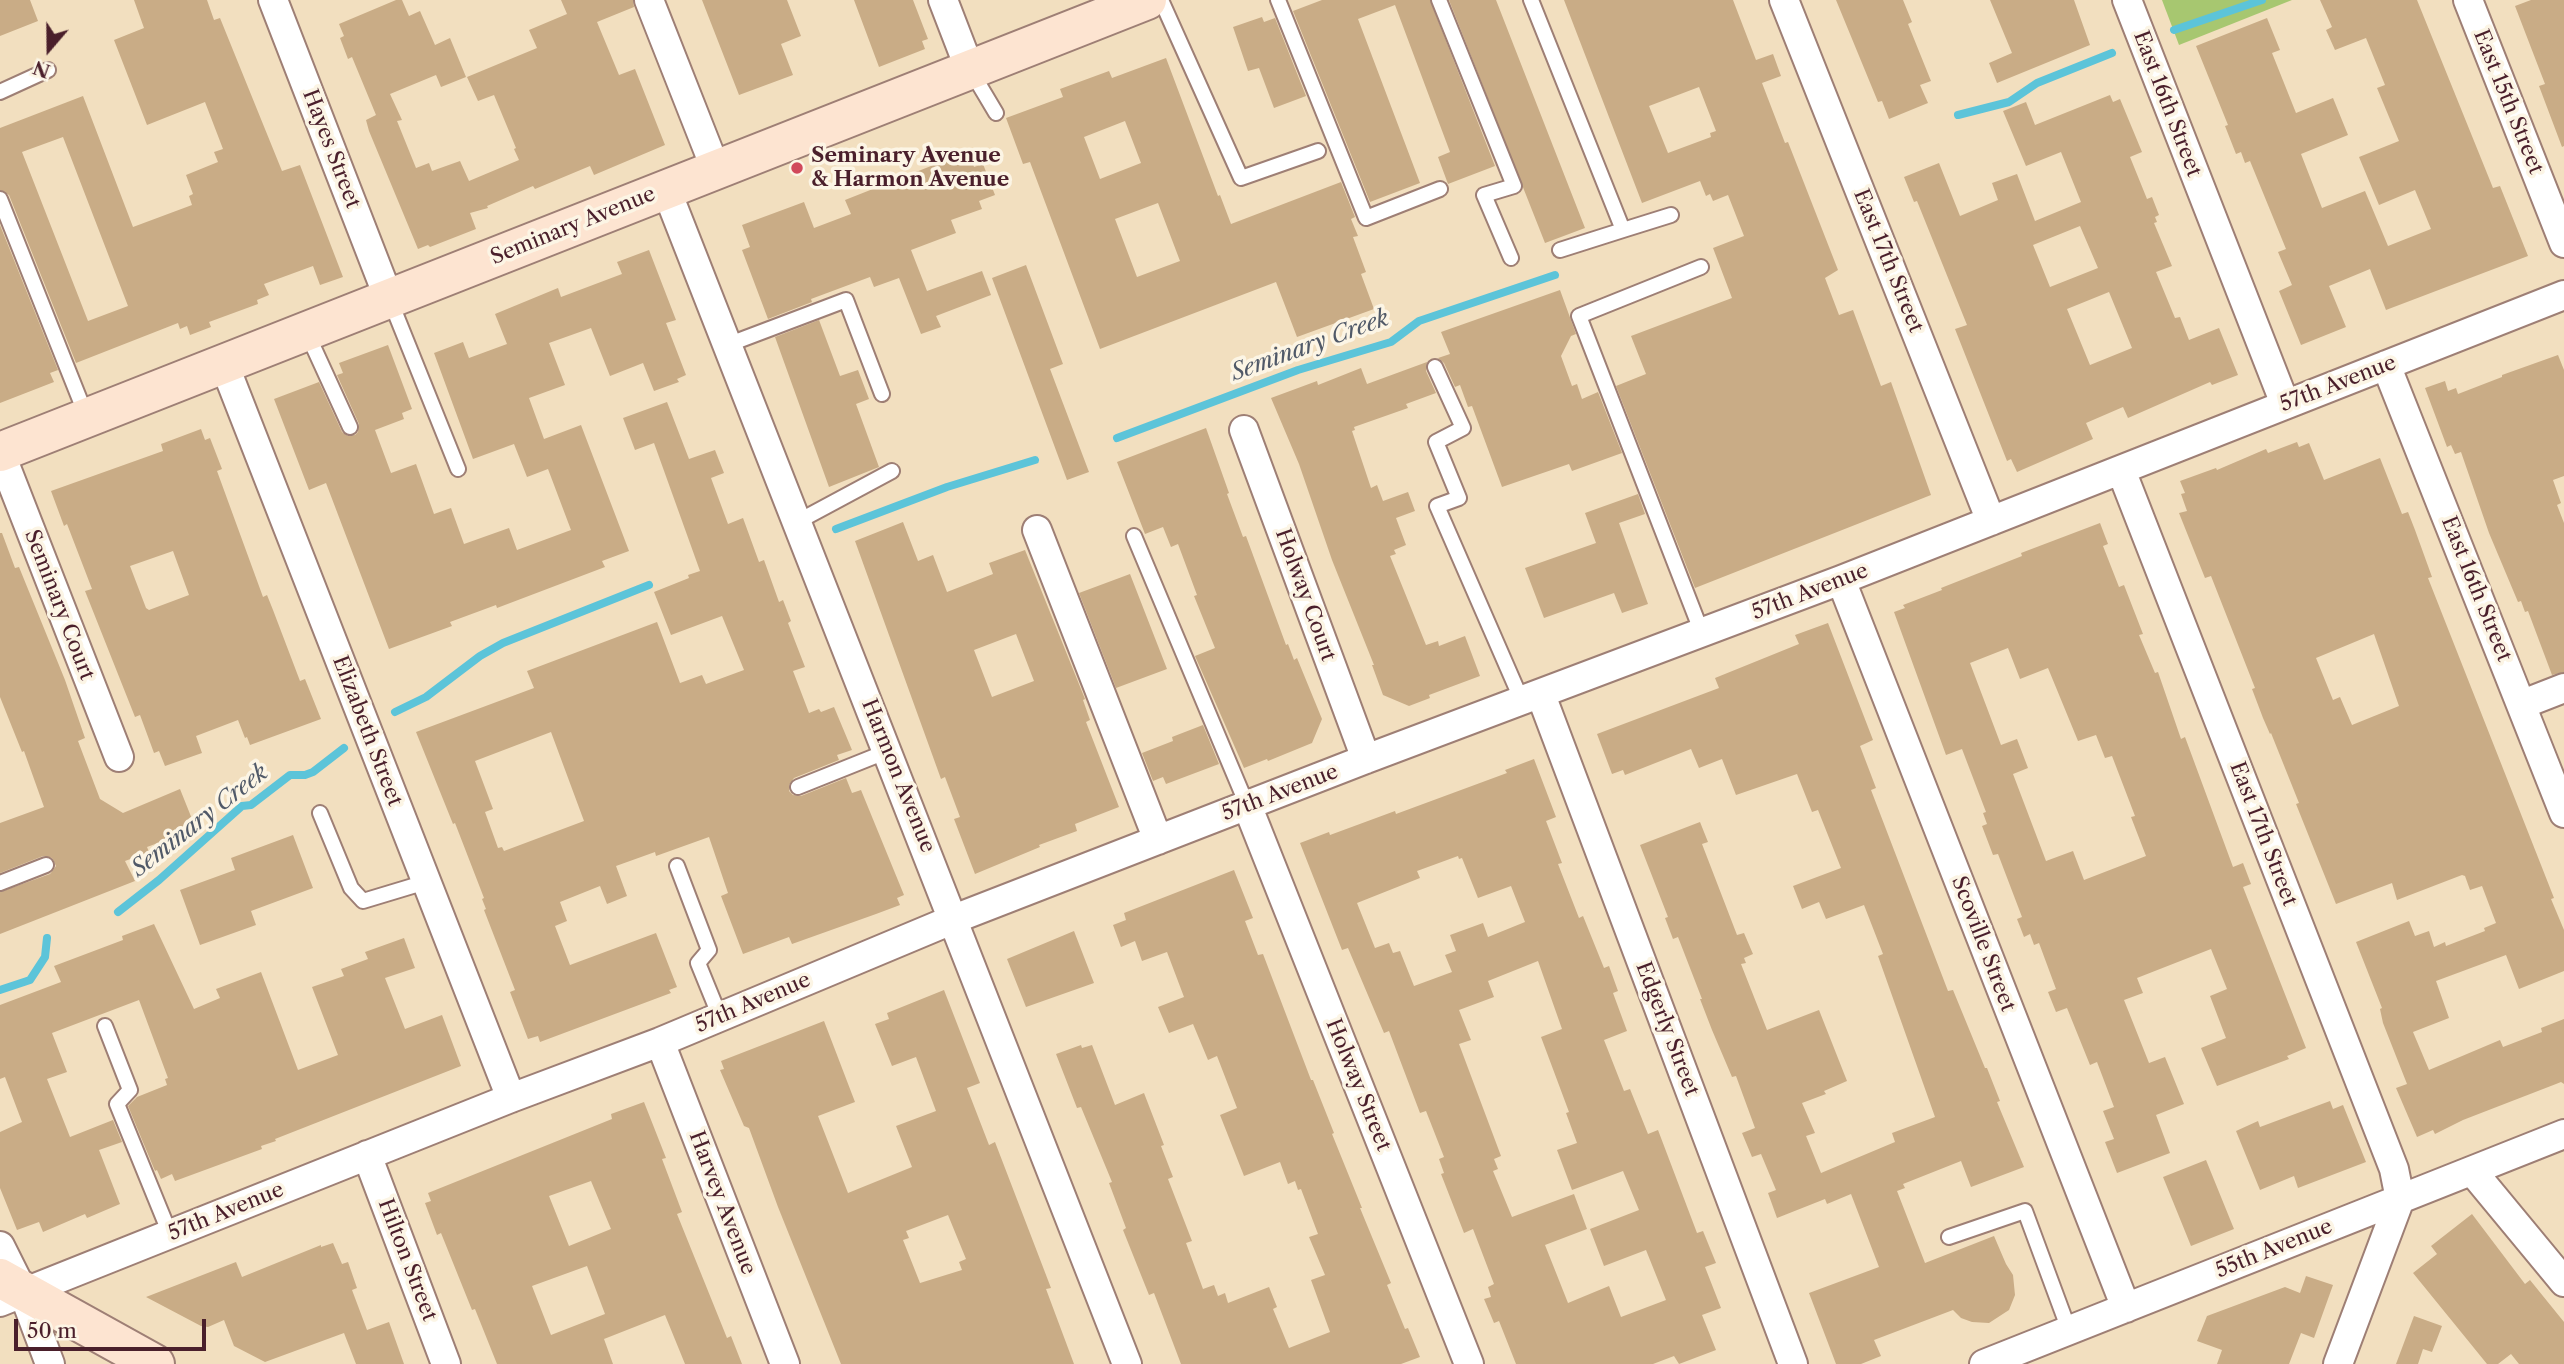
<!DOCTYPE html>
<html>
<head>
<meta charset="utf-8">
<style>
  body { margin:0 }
  #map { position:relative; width:2564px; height:1364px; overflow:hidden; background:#f2dfbf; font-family:"Libre Caslon Text",serif }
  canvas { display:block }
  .north { position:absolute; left:14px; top:14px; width:70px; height:70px; -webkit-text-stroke:5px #fcf5e5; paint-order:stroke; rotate:200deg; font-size:19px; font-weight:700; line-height:28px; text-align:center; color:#4a1f2b }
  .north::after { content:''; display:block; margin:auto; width:24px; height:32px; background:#4a1f2b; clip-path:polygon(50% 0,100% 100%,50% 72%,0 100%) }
  .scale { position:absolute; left:14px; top:1319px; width:192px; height:32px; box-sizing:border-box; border:4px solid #4a1f2b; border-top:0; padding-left:9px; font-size:21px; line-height:24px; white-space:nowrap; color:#4a1f2b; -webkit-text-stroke:5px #fcf5e5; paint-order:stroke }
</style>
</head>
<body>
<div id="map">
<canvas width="2564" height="1364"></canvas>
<div class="north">N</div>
<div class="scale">50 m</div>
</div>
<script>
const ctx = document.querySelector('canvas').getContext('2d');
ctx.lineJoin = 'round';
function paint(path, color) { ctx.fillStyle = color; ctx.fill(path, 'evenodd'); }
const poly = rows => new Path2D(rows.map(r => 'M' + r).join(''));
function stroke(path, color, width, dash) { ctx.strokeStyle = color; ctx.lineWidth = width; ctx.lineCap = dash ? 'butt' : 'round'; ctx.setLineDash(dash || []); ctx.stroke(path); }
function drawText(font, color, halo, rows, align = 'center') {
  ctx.font = font + ' "Libre Caslon Text",serif'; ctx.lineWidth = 7; ctx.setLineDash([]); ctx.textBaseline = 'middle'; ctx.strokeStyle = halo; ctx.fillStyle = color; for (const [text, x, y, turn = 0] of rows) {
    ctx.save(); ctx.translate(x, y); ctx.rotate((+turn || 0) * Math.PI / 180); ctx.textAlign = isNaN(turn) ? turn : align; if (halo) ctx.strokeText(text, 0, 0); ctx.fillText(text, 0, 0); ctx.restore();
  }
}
const green = poly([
  [2162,0,2292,0,2179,45]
]);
const stream = poly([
  [2174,30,2262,0],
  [1958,115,2009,102,2037,83,2112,53],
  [1117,438,1298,370,1391,342,1419,321,1555,275],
  [836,529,947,487,1035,460],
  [395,712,426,697,480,656,503,643,649,585],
  [118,912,159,880,242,806,251,805,290,775,305,775,313,772,344,748],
  [0,990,30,980,45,957,47,938]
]);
const building = poly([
  [0,0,30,0,38,21,0,36],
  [134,0,207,0,214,20,220,18,282,171,300,165,343,277,320,285,313,266,264,284,269,295,257,300,258,304,209,322,211,327,190,335,187,326,180,329,178,323,76,363,9,195,0,190,0,128,83,96,133,227,192,205,189,196,193,194,186,175,218,162,214,152,223,149,205,102,147,125,114,40,144,28],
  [63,137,128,306,88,321,22,152],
  [396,0,402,0,409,16,420,11,435,45,450,38,466,77,441,87,436,75,390,94,402,120,397,121,416,168,429,163,432,171,460,161,469,181,519,160,514,149,516,148,494,95,478,101,467,77,537,48,529,30,567,14,561,0,633,0,634,7,597,22,619,75,635,69,665,145,594,175,590,166,535,189,533,186,487,206,488,208,470,213,476,229,430,247,428,245,418,249,369,131,366,120,376,115,352,57,348,59,340,38,344,36,339,24],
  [702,0,787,0,801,36,781,44,793,75,739,95],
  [854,0,913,0,928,39,922,41,925,49,879,67],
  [1322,0,1430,0,1495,166,1448,184,1438,157,1450,152,1395,5,1358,19,1420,183,1370,202,1293,11],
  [1449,0,1496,0,1585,228,1545,243],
  [1564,0,1733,0,1756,60,1773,54,1781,76,1762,83,1785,143,1788,142,1838,270,1825,278,1839,315,1853,310,1881,386,1891,382,1931,495,1695,588,1616,386,1646,374,1631,336,1732,298,1713,248,1744,236,1728,195,1713,201,1710,194,1706,196,1700,181,1642,203],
  [1699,87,1716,131,1710,133,1711,137,1668,153,1649,106],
  [1836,0,1903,0,1912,22,1908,24,1931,81,1920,85,1928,103,1889,119,1882,101,1878,102],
  [1990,0,2074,0,2090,45,1997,83,1989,63,2012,53],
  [2320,0,2417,0,2493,188,2500,186,2528,256,2386,310,2370,269,2329,286,2346,327,2301,345,2279,291,2292,285,2278,252,2286,249,2250,161,2245,163,2241,152,2236,154,2225,126,2228,125,2196,46,2267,18,2280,50,2272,53,2296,113,2333,98,2348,135,2301,154,2322,208,2365,191,2388,246,2431,229,2415,190,2379,205,2359,157,2399,141,2377,88,2385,85,2366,38,2335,50,2326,30,2332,27],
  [2531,0,2564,0,2564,146,2562,147,2539,86,2545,84,2515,6],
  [1262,17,1264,22,1275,18,1306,96,1274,108,1259,68,1248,71,1233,27],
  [1166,58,1218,196,1220,195,1231,224,1341,182,1355,217,1351,219,1358,236,1353,237,1366,272,1361,274,1374,309,1297,337,1276,282,1100,349,1030,162,1023,164,1006,118,1063,97,1060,89,1109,71,1112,78],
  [1125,121,1141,163,1100,179,1084,137],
  [1158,203,1180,261,1137,277,1115,219],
  [2110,95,2113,102,2120,99,2142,152,2130,157,2147,199,2152,197,2159,215,2155,217,2157,222,2154,223,2172,266,2156,272,2175,318,2180,317,2189,340,2219,328,2238,375,2212,385,2210,382,2128,418,2123,407,2086,423,2093,439,2017,472,2011,459,2007,461,1955,329,1967,325,1917,201,1914,202,1904,177,1939,163,1960,216,1998,200,1992,183,2017,174,2035,221,2081,202,2061,152,2026,166,2003,111,2026,102,2035,125],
  [2080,226,2098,268,2050,287,2033,245],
  [2109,292,2132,348,2090,365,2067,309],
  [969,151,974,167,983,164,995,195,979,201,982,209,951,220,956,233,911,250,927,291,982,271,991,295,936,316,941,327,921,334,899,278,874,287,870,277,811,299,812,302,768,319,742,250,750,247,742,225,804,202,814,228,851,214,845,200],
  [0,225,58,370,50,373,54,382,0,403],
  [649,250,676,320,666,323,686,375,677,379,679,382,654,391,643,363,610,376,591,328,549,343,565,385,529,398,544,439,581,425,629,551,602,561,605,567,497,608,496,605,450,622,452,626,389,649,326,483,309,490,274,399,319,382,342,432,348,436,355,435,358,432,359,424,337,375,343,373,339,363,388,345,412,409,402,413,404,419,375,430,391,473,416,464,434,514,451,508,464,544,509,528,517,550,571,530,548,469,527,477,514,444,473,459,434,353,463,342,469,358,507,344,495,314,558,288,561,297,622,274,617,262],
  [1026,265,1063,364,1050,369,1089,472,1067,480,992,278],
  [1560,290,1576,334,1571,336,1561,356,1572,386,1577,384,1582,399,1598,392,1622,453,1572,471,1569,464,1502,487,1472,406,1468,407,1460,385,1455,387,1444,363,1438,358,1450,354,1441,332],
  [819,320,840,376,858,370,869,399,856,404,879,467,829,487,775,337],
  [2558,355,2564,370,2564,476,2553,480,2561,503,2557,505,2564,523,2564,672,2552,675,2528,611,2525,612,2521,601,2518,602,2489,533,2461,452,2455,454,2451,445,2447,447,2425,388,2445,381,2448,391,2456,388,2458,394,2502,377,2502,375],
  [1427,362,1426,371,1436,393,1406,404,1408,408,1354,427,1355,430,1352,431,1371,488,1377,485,1383,501,1408,492,1415,511,1396,518,1406,545,1394,550,1396,554,1390,556,1426,645,1438,641,1439,646,1465,636,1480,676,1429,695,1430,698,1409,706,1383,695,1372,665,1374,665,1332,560,1299,464,1271,398,1317,381,1318,385,1361,368,1367,384],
  [667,402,689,459,715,450,724,473,711,478,728,524,743,518,759,562,764,560,779,602,783,600,791,621,788,623,805,667,793,671,809,713,819,709,821,712,834,707,852,750,837,755,839,760,794,778,789,785,789,791,793,795,801,796,846,778,852,793,861,790,904,895,897,898,900,905,876,914,792,944,789,937,743,954,721,896,728,893,709,837,656,856,655,852,616,866,627,896,607,904,600,886,560,902,567,921,555,926,570,965,656,933,677,987,669,990,671,993,540,1042,538,1036,528,1039,510,992,515,990,484,910,486,909,482,899,484,898,455,823,453,824,416,732,534,688,527,671,657,622,680,683,702,675,706,684,744,670,722,616,671,635,654,592,689,578,688,575,700,571,654,443,635,450,623,418],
  [551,732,584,821,504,851,502,847,498,848,485,812,493,809,475,761],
  [1206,428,1229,493,1227,494,1243,537,1246,536,1286,645,1288,644,1294,660,1297,658,1322,719,1312,743,1268,761,1267,759,1244,768,1195,656,1215,648,1194,596,1197,595,1178,544,1171,547,1163,527,1145,534,1117,462],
  [201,429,205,440,210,438,222,469,217,471,263,597,267,595,273,610,300,681,305,679,321,719,250,745,247,737,245,738,238,720,196,736,202,753,165,766,159,751,154,753,140,715,135,717,85,591,92,589,67,524,64,526,51,491,163,451,161,444],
  [173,551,189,595,149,610,146,608,130,566],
  [2297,442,2299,447,2309,443,2324,480,2380,458,2402,514,2408,512,2415,530,2432,577,2428,578,2554,898,2551,899,2564,930,2564,971,2519,989,2506,955,2436,981,2449,1018,2413,1032,2429,1070,2500,1040,2503,1047,2542,1032,2541,1028,2564,1019,2564,1084,2561,1082,2556,1084,2463,1120,2435,1134,2433,1130,2417,1137,2396,1088,2407,1084,2383,1023,2380,1009,2382,1008,2356,942,2409,921,2415,936,2429,931,2434,947,2445,942,2446,946,2485,931,2484,928,2496,923,2482,886,2470,890,2465,876,2462,875,2397,900,2392,883,2336,904,2296,804,2299,803,2271,733,2270,734,2263,718,2252,689,2255,688,2211,576,2205,578,2179,513,2187,511,2181,494,2185,493,2180,481,2216,468,2217,470,2266,449,2268,453],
  [2374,634,2399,706,2352,725,2340,697,2333,700,2316,658],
  [1638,494,1645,514,1619,523,1648,604,1622,613,1614,593,1544,618,1525,568,1596,543,1585,513],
  [903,522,918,561,933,555,947,592,993,574,989,563,1025,550,1085,699,1083,700,1090,720,1086,722,1119,807,1075,824,1077,831,1039,845,1040,847,975,874,954,819,960,817,945,777,941,779,855,541],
  [1016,634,1034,681,992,697,974,650],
  [2100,523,2108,544,2103,546,2119,587,2124,585,2143,634,2139,635,2155,673,2158,672,2181,739,2185,737,2233,867,2243,863,2251,884,2243,887,2306,1048,2287,1056,2289,1059,2217,1086,2201,1048,2226,1038,2210,996,2227,989,2211,949,2137,978,2143,993,2124,1000,2149,1063,2165,1057,2184,1104,2156,1115,2170,1153,2117,1173,2105,1142,2114,1139,2103,1111,2114,1107,2097,1062,2090,1065,2067,1008,2056,1012,2048,992,2056,989,2039,943,2034,945,2030,934,2024,937,2017,919,2022,917,1998,854,1993,855,1982,826,1987,824,1983,813,1986,812,1962,749,1946,755,1894,612,1905,608,1903,605,1942,590,1941,588,2022,556,2021,553],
  [2008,648,2020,679,2048,668,2078,741,2096,735,2105,758,2112,756,2135,816,2131,817,2146,856,2084,880,2073,851,2046,861,2013,774,2028,768,2017,739,2001,745,1970,663],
  [0,533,2,533,15,568,19,567,65,680,85,738,78,741,100,799,123,813,180,789,196,829,147,847,149,852,125,861,135,881,0,934,0,892,50,874,56,866,52,858,43,856,0,873,0,823,44,807,24,751,22,752,0,697],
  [1130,574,1167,669,1116,688,1079,593],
  [1828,623,1873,740,1860,746,1876,788,1871,790,1948,991,1953,990,1985,1068,1987,1068,2000,1101,1997,1102,2024,1167,1971,1187,1961,1161,1903,1184,1905,1188,1897,1191,1925,1263,1994,1236,2006,1264,2013,1275,2015,1295,2009,1310,1989,1323,1972,1322,1961,1318,1953,1310,1874,1340,1881,1356,1861,1364,1836,1364,1809,1293,1879,1267,1851,1194,1827,1204,1825,1199,1777,1218,1768,1193,1776,1190,1761,1154,1752,1157,1742,1133,1755,1128,1736,1076,1732,1077,1712,1030,1700,999,1702,999,1678,937,1673,939,1665,918,1668,917,1640,845,1700,822,1708,842,1702,844,1737,935,1744,933,1753,954,1744,958,1746,963,1741,964,1767,1030,1819,1010,1847,1081,1824,1091,1826,1094,1802,1103,1815,1133,1806,1136,1821,1173,1895,1142,1892,1133,1935,1117,1878,956,1883,954,1864,905,1826,919,1819,902,1802,909,1793,886,1841,868,1818,810,1812,812,1797,774,1736,795,1722,759,1699,768,1691,749,1625,775,1623,770,1612,774,1597,734,1719,688,1715,678,1799,644,1795,635],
  [1203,725,1219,764,1166,784,1163,777,1153,781,1142,753,1173,741,1172,737],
  [1534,759,1556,817,1546,821,1562,863,1558,864,1579,918,1583,916,1604,968,1609,966,1618,991,1613,993,1627,1031,1604,1040,1624,1091,1630,1089,1648,1134,1658,1130,1697,1233,1703,1231,1716,1263,1705,1267,1721,1308,1702,1315,1716,1350,1679,1364,1674,1356,1653,1364,1516,1364,1499,1321,1494,1323,1484,1299,1491,1297,1488,1287,1494,1284,1473,1229,1464,1233,1441,1174,1444,1173,1439,1159,1444,1157,1426,1111,1420,1113,1389,1031,1384,1033,1348,948,1342,950,1300,843,1329,832,1330,835,1395,811,1396,814,1507,773,1505,770],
  [1458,856,1459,859,1462,858,1478,898,1511,886,1525,922,1488,937,1483,923,1450,935,1456,951,1445,955,1452,972,1414,986,1400,951,1393,953,1389,943,1375,948,1357,903,1420,878,1417,871],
  [1538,961,1562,1029,1541,1037,1569,1112,1566,1113,1577,1143,1557,1150,1572,1190,1623,1171,1639,1210,1590,1229,1604,1266,1646,1250,1666,1300,1621,1317,1609,1286,1568,1303,1545,1245,1587,1229,1574,1194,1512,1217,1493,1171,1498,1169,1494,1159,1501,1156,1459,1044,1471,1040,1459,1010,1494,997,1488,981],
  [293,835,313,888,251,911,256,925,200,945,180,890,235,870,231,858],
  [1234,870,1253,918,1245,921,1258,955,1263,954,1311,1080,1313,1080,1334,1133,1332,1134,1362,1208,1360,1208,1391,1283,1387,1285,1405,1329,1408,1328,1420,1357,1401,1364,1181,1364,1154,1293,1149,1295,1123,1230,1126,1228,1109,1183,1112,1182,1081,1107,1077,1108,1056,1054,1081,1045,1082,1048,1092,1045,1115,1105,1144,1093,1164,1145,1161,1146,1173,1177,1168,1179,1192,1241,1186,1243,1203,1289,1214,1285,1218,1296,1225,1293,1228,1303,1269,1287,1277,1307,1273,1309,1289,1348,1330,1332,1311,1280,1325,1275,1309,1237,1318,1234,1301,1189,1298,1190,1295,1181,1288,1184,1280,1162,1244,1176,1220,1115,1237,1108,1217,1056,1208,1060,1193,1024,1169,1033,1158,1007,1184,997,1167,952,1142,961,1135,941,1121,947,1113,925,1126,920,1124,913],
  [154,924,194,1009,220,998,216,989,261,972,298,1070,338,1055,312,987,344,976,341,969,368,959,365,952,404,938,415,968,385,978,405,1029,442,1015,461,1066,275,1139,276,1141,261,1146,262,1149,175,1181,172,1174,161,1179,157,1170,155,1171,128,1106,137,1097,167,1085,165,1079,168,1078,139,1000,52,1033,67,1072,47,1079,70,1137,113,1120,122,1142,99,1150,120,1204,87,1218,85,1214,43,1232,39,1222,17,1230,0,1188,0,1132,22,1122,5,1077,0,1079,0,1005,61,982,54,966,123,940,122,936],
  [1074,931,1094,983,1026,1007,1007,959],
  [944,990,980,1083,967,1088,989,1145,995,1142,1051,1288,1046,1289,1074,1364,841,1364,778,1207,749,1128,744,1126,720,1070,724,1069,721,1061,824,1021,855,1102,818,1116,848,1193,912,1167,896,1126,936,1111,916,1057,892,1066,875,1024,889,1019,887,1013],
  [948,1215,966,1259,959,1262,962,1270,920,1283,903,1240,909,1238,906,1231],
  [2330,1101,2333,1109,2343,1105,2366,1162,2298,1188,2294,1176,2260,1190,2236,1131,2258,1121,2260,1127],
  [644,1102,666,1158,662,1159,682,1212,677,1214,727,1338,731,1336,742,1364,685,1364,665,1315,604,1339,613,1364,497,1364,475,1309,472,1310,441,1233,437,1235,425,1203,431,1201,428,1193,612,1119,611,1114],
  [591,1181,611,1229,569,1246,549,1196],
  [587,1266,605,1314,551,1335,532,1286],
  [2206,1160,2234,1229,2191,1246,2163,1177],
  [2472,1214,2525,1284,2530,1280,2564,1322,2564,1364,2519,1364,2511,1354,2498,1364,2487,1364,2413,1273,2437,1254,2431,1246],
  [333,1243,342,1264,348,1262,357,1288,352,1290,367,1330,389,1322,404,1364,356,1364,344,1333,265,1362,234,1346,224,1320,208,1327,201,1326,146,1297,236,1262,242,1277,321,1245,321,1247],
  [2306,1276,2333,1285,2314,1338,2301,1333,2289,1364,2217,1364,2222,1350,2197,1341,2207,1316,2285,1287,2300,1293],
  [2414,1316,2442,1326,2432,1352,2423,1349,2418,1364,2396,1364]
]);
const lane = poly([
  [1161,0,1241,178,1318,151],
  [1278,0,1366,218,1440,189],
  [1439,0,1514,186,1484,195,1511,258],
  [1531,0,1623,230,1560,250],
  [971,71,996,113],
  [0,92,48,70],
  [0,199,86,415],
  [1623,230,1671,215],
  [1701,267,1579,316,1702,633],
  [390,300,458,469],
  [307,333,350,427],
  [727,345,846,300,882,394],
  [1435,367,1463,428,1436,442,1459,498,1437,506,1522,701],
  [797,522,892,471],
  [1134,536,1247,805],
  [798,787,888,751],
  [320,813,351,888,363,901,426,882],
  [677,866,709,950,698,963,720,1017],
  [0,883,46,865],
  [105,1026,130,1090,117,1104,170,1234],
  [1949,1237,2025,1211,2069,1330]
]);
const street = poly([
  [273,0,389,299],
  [649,0,716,170],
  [943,0,970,70],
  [1784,0,1991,521],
  [2127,0,2285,404],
  [2468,0,2564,243],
  [666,189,1127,1364],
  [224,364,511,1098],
  [2386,365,2564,813],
  [1244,430,1366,759],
  [0,452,119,757],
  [2121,470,2394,1169,2400,1199,2338,1364],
  [1037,530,1158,840],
  [1841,580,2126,1308],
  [1541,695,1793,1364],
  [2523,704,2564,688],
  [1247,805,1469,1364],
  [660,1042,785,1364],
  [367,1155,446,1364],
  [2473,1172,2564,1282],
  [0,1246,23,1292,50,1364],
  [0,1302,511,1098,660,1042,954,919,1366,759,1841,580,2564,295],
  [1984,1364,2564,1134]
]);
const secondary = poly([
  [0,452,1147,0],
  [0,1278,155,1364]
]);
const markers = [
  [797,168,7,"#d1495b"]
];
const streetNames = [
  ["East 15th Street",2508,102,68],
  ["East 16th Street",2167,104,69],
  ["Hayes Street",331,149,69],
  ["Seminary Avenue",573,226,-22],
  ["East 17th Street",1888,261,68],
  ["57th Avenue",2338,384,-21],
  ["East 16th Street",2476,589,68],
  ["57th Avenue",1810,592,-21],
  ["Holway Court",1305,595,70],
  ["Seminary Court",59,605,69],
  ["Elizabeth Street",367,731,69],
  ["Harmon Avenue",898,776,68],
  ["57th Avenue",1280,793,-21],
  ["East 17th Street",2263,834,69],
  ["Scoville Street",1983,944,69],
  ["57th Avenue",753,1003,-23],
  ["Edgerly Street",1667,1029,69],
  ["Holway Street",1358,1085,68],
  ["Harvey Avenue",722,1203,69],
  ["57th Avenue",226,1212,-22],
  ["55th Avenue",2274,1249,-22],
  ["Hilton Street",407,1260,69]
];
const poiNames = [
  ["Seminary Avenue",811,156],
  ["& Harmon Avenue",811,180]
];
const waterNames = [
  ["Seminary Creek",1310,346,-20],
  ["Seminary Creek",200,821,-38]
];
paint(green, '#a7c770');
stroke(stream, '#5cc4d9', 8);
paint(building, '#c9ac86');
stroke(lane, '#9e7f75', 18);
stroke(street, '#9e7f75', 32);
stroke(secondary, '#9e7f75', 42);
stroke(lane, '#fff', 14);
stroke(street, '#fff', 28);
stroke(secondary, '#fde4d1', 38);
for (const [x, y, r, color] of markers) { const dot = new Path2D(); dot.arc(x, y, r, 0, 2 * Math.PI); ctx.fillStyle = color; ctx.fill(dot); stroke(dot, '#fcf5e5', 2.5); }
drawText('21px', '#4a1f2b', '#fcf5e5', streetNames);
drawText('bold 21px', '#4a1f2b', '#fcf5e5', poiNames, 'left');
drawText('italic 23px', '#505968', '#fcf5e5', waterNames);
</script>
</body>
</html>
